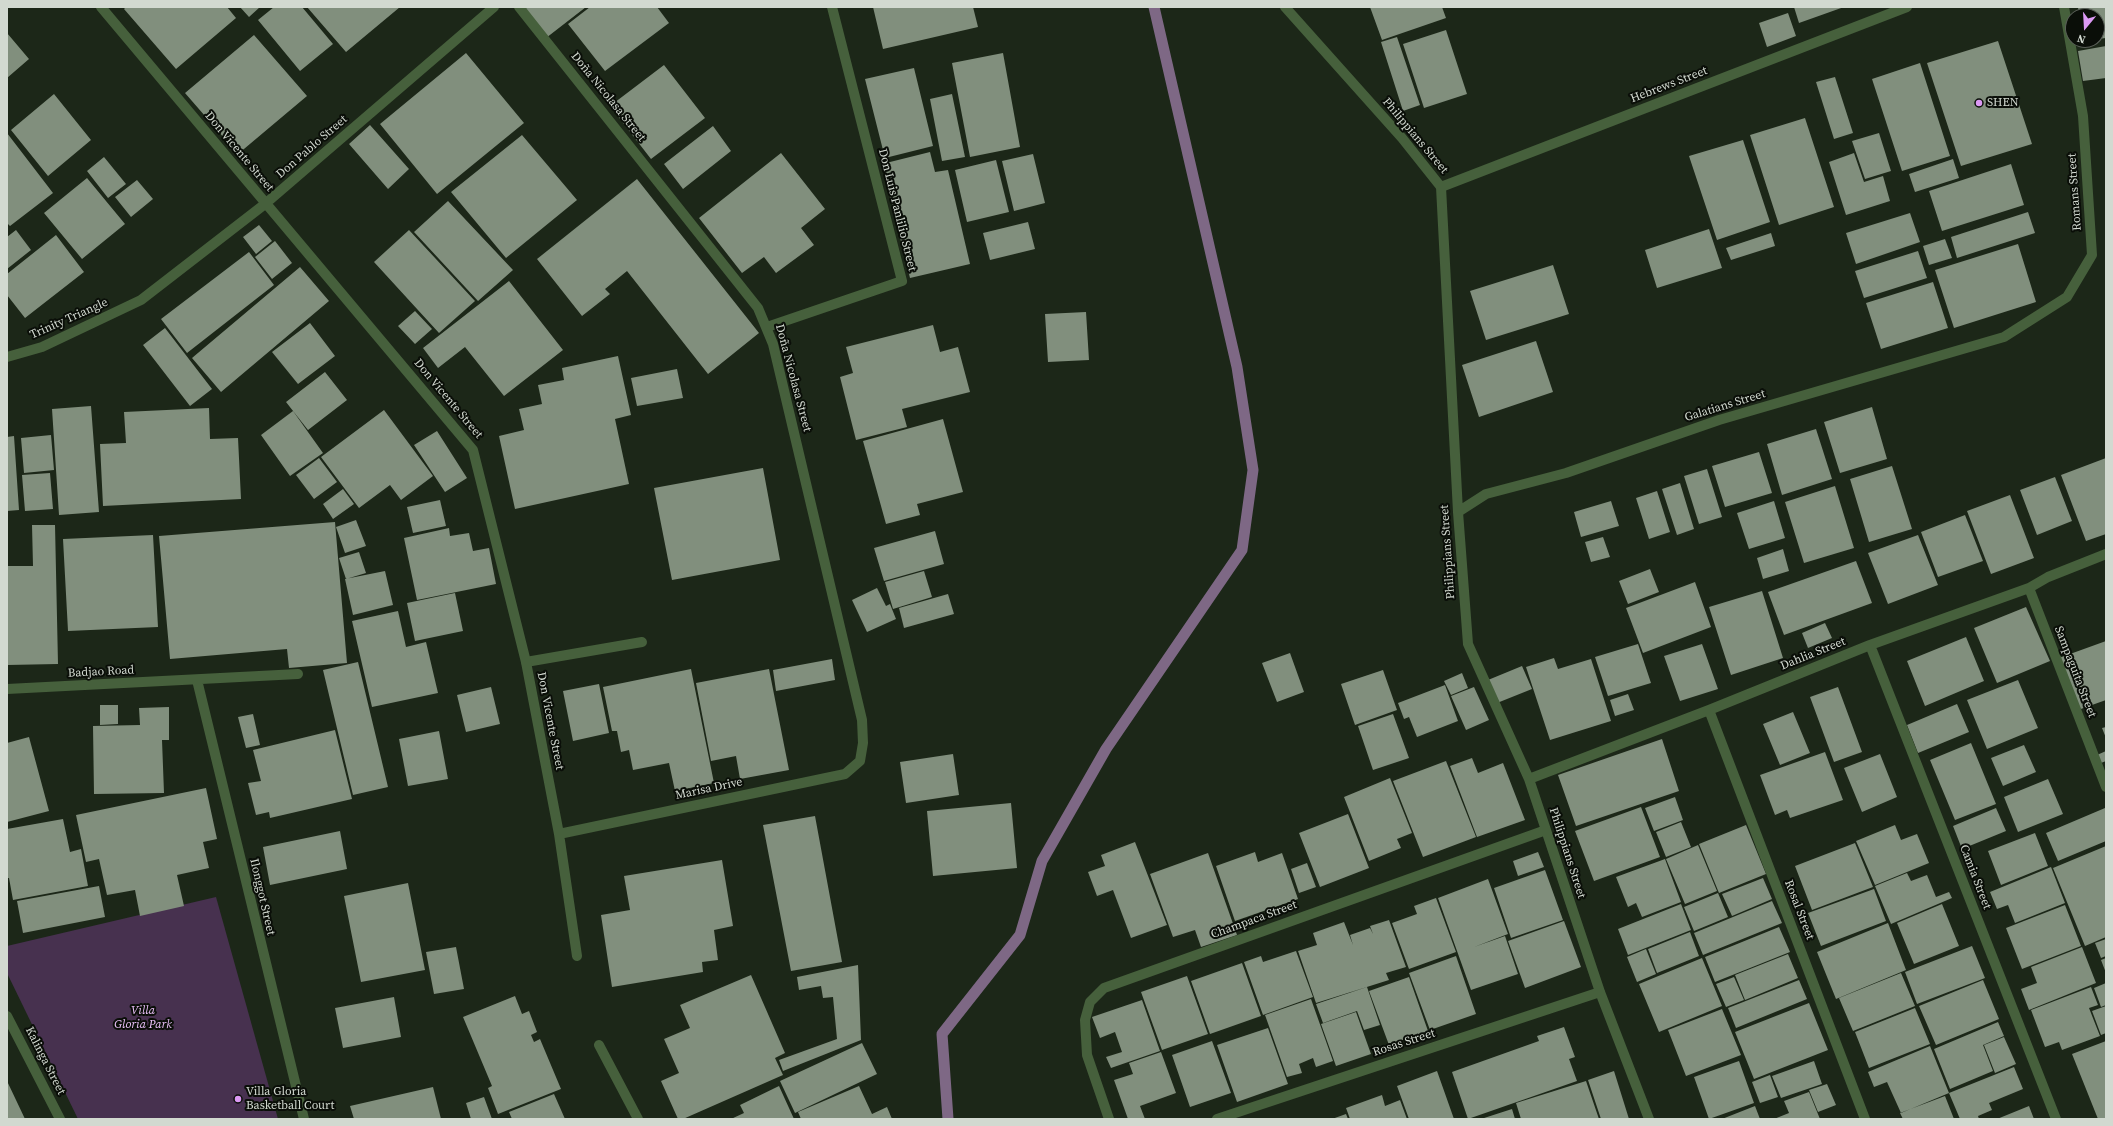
<!DOCTYPE html>
<html>
<head>
<meta charset="utf-8">
<style>
  body { margin:0 }
  #map { position:relative; width:2113px; height:1126px; overflow:hidden; background:#1c2718; font-family:"Source Serif 4",serif }
  canvas { display:block }
  .frame { position:absolute; inset:0; border:8px solid #d2d9d0; pointer-events:none }
  .north { position:absolute; left:2065px; top:8px; width:40px; height:40px; box-sizing:border-box; background:#0a0e08; border:1px solid #5a5f58; border-radius:50%; rotate:198deg; font-size:11px; font-weight:700; line-height:16px; text-align:center; color:#d2d9d0 }
  .north::after { content:''; display:block; margin:auto; width:14px; height:18px; background:#dc99f4; clip-path:polygon(50% 0,100% 100%,50% 72%,0 100%) }
</style>
</head>
<body>
<div id="map">
<canvas width="2113" height="1126"></canvas>
<div class="frame"></div>
<div class="north">N</div>
</div>
<script>
const ctx = document.querySelector('canvas').getContext('2d');
ctx.lineJoin = 'round';
function paint(path, color) { ctx.fillStyle = color; ctx.fill(path, 'evenodd'); }
const poly = rows => new Path2D(rows.map(r => 'M' + r).join(''));
function stroke(path, color, width, dash) { ctx.strokeStyle = color; ctx.lineWidth = width; ctx.lineCap = dash ? 'butt' : 'round'; ctx.setLineDash(dash || []); ctx.stroke(path); }
function drawText(font, color, halo, rows, align = 'center') {
  ctx.font = font + ' "Source Serif 4",serif'; ctx.lineWidth = 4; ctx.setLineDash([]); ctx.textBaseline = 'middle'; ctx.strokeStyle = halo; ctx.fillStyle = color; for (const [text, x, y, turn = 0] of rows) {
    ctx.save(); ctx.translate(x, y); ctx.rotate((+turn || 0) * Math.PI / 180); ctx.textAlign = isNaN(turn) ? turn : align; if (halo) ctx.strokeText(text, 0, 0); ctx.fillText(text, 0, 0); ctx.restore();
  }
}
const green = poly([
  [216,897,278,1119,78,1119,7,973,7,946]
]);
const stream = poly([
  [948,1119,942,1034,1020,935,1042,861,1106,749,1242,550,1253,470,1237,367,1154,7]
]);
const building = poly([
  [126,7,227,7,236,18,176,69,124,9],
  [240,7,260,7,249,17],
  [274,7,302,7,333,44,300,71,258,20],
  [307,7,400,7,346,52],
  [528,7,586,7,546,38,524,10],
  [590,7,657,7,669,23,605,71,568,24],
  [873,7,973,7,978,27,883,49],
  [1370,7,1442,7,1446,18,1382,40],
  [1794,7,1844,7,1799,23],
  [2078,7,2106,7,2106,38,2097,39,2097,16,2079,16],
  [1788,13,1796,36,1767,47,1759,23],
  [1446,30,1467,94,1424,108,1403,44],
  [7,33,29,59,7,78],
  [254,35,307,96,238,154,185,93],
  [1397,37,1420,105,1403,111,1381,42],
  [1998,41,2032,144,1961,166,1927,63],
  [2106,46,2106,78,2083,81,2078,51],
  [466,53,524,123,437,194,380,124],
  [1003,53,1020,147,970,157,952,63],
  [1920,63,1950,156,1902,171,1872,79],
  [664,65,705,118,651,159,610,106],
  [914,68,933,146,885,158,865,79],
  [1835,77,1853,133,1834,139,1816,82],
  [54,94,91,140,48,176,11,130],
  [952,94,965,157,942,161,930,99],
  [1805,118,1834,207,1779,225,1750,135],
  [370,125,409,169,388,189,349,144],
  [713,126,731,151,683,189,664,164],
  [7,133,53,193,10,226,7,223],
  [1879,133,1891,171,1865,179,1852,141],
  [522,135,577,200,506,258,451,192],
  [1743,140,1770,222,1717,240,1689,156],
  [930,152,935,172,948,170,970,264,910,278,882,164],
  [781,153,825,209,801,228,814,245,776,273,764,257,742,273,699,218],
  [1854,153,1864,182,1883,176,1890,201,1846,215,1829,162],
  [1033,154,1045,203,1014,211,1002,161],
  [104,157,126,184,108,198,87,171],
  [1953,159,1959,178,1915,192,1909,174],
  [996,160,1009,212,967,222,955,170],
  [2011,164,2024,205,1942,231,1929,191],
  [87,178,125,224,82,259,44,213],
  [637,179,759,333,708,374,627,271,605,289,610,294,582,316,537,259],
  [137,180,153,199,131,217,115,197],
  [448,201,513,270,478,301,414,232],
  [2028,212,2035,233,1957,258,1951,237],
  [1910,213,1920,242,1856,264,1846,233],
  [1028,222,1035,249,990,260,983,233],
  [259,225,272,241,256,254,243,237],
  [1709,229,1722,268,1657,288,1645,250],
  [16,230,31,250,7,269,7,237],
  [409,230,475,301,439,333,374,262],
  [1771,233,1775,246,1731,260,1726,248],
  [56,235,84,272,25,318,7,295,7,274],
  [1945,239,1952,258,1929,265,1923,246],
  [275,241,292,263,272,279,255,257],
  [2018,244,2036,302,1954,328,1935,270],
  [1918,251,1927,278,1864,298,1855,271],
  [249,252,274,285,187,353,161,319],
  [1553,265,1569,314,1486,340,1470,291],
  [300,267,329,301,221,392,192,358],
  [509,281,563,350,504,396,465,347,438,368,423,348],
  [1933,282,1948,328,1881,349,1866,303],
  [415,311,432,329,415,344,398,326],
  [1086,312,1089,360,1048,362,1045,314],
  [310,323,335,356,298,384,272,352],
  [933,325,940,352,958,347,970,392,902,409,907,427,856,440,840,377,853,373,846,347],
  [165,328,212,389,190,406,143,345],
  [1536,341,1553,392,1479,417,1462,365],
  [618,356,631,415,615,419,629,484,515,509,499,436,524,430,519,409,542,404,538,385,564,380,562,368],
  [677,369,683,398,637,406,631,378],
  [325,372,347,400,308,430,286,402],
  [91,406,99,512,59,515,52,409],
  [1872,407,1887,459,1840,473,1824,422],
  [209,408,210,439,238,438,241,499,103,506,100,444,126,443,124,412],
  [384,410,433,476,401,500,390,485,359,508,321,457],
  [293,411,323,453,290,476,261,435],
  [943,419,963,492,917,504,920,515,886,524,863,441],
  [1816,429,1832,479,1782,495,1767,444],
  [437,431,467,478,445,492,414,445],
  [51,435,54,470,24,473,21,438],
  [14,436,19,510,7,511,7,437],
  [1759,452,1772,493,1725,507,1712,466],
  [319,458,337,482,314,499,296,475],
  [2106,458,2106,534,2086,541,2061,475],
  [1892,466,1912,529,1869,542,1850,479],
  [763,468,780,560,672,580,654,488],
  [1707,469,1722,517,1699,524,1684,476],
  [50,473,53,509,25,511,22,475],
  [2055,477,2072,521,2037,535,2020,490],
  [1680,483,1694,529,1677,535,1662,489],
  [1835,486,1854,548,1804,563,1785,502],
  [343,489,354,504,333,519,323,504],
  [1657,491,1670,532,1649,539,1636,498],
  [2010,495,2034,558,1991,574,1967,511],
  [440,500,446,526,413,533,407,507],
  [1611,501,1619,526,1581,537,1574,512],
  [1774,501,1785,538,1749,549,1737,513],
  [1965,515,1983,561,1938,577,1921,532],
  [356,520,366,546,345,553,336,527],
  [335,522,347,663,289,668,287,649,170,659,159,536],
  [32,525,55,525,58,664,7,665,7,566,33,566],
  [449,528,450,536,469,533,473,551,489,548,496,584,417,600,404,538],
  [935,531,944,564,884,581,874,548],
  [153,535,158,627,68,631,63,539],
  [1918,535,1938,585,1888,604,1868,553],
  [1603,537,1610,557,1591,562,1585,542],
  [1783,549,1789,571,1763,579,1757,558],
  [359,552,366,573,346,579,339,558],
  [1856,561,1872,603,1784,635,1768,592],
  [1650,569,1659,592,1628,604,1619,581],
  [385,571,393,605,353,615,345,579],
  [924,571,932,597,893,609,885,582],
  [1695,582,1711,627,1643,653,1626,608],
  [877,588,886,606,890,604,896,619,867,632,852,600],
  [1762,591,1783,658,1731,675,1709,607],
  [455,593,463,631,415,641,407,603],
  [948,594,954,614,904,628,899,608],
  [2026,607,2050,661,1997,683,1974,628],
  [398,611,406,647,426,642,438,693,372,707,352,621],
  [1825,623,1832,638,1808,648,1802,633],
  [1966,637,1984,681,1925,706,1907,661],
  [2106,641,2106,700,2078,710,2059,658],
  [1638,644,1651,683,1608,696,1595,657],
  [1702,644,1718,689,1680,701,1664,656],
  [1290,653,1304,692,1277,702,1262,663],
  [1554,658,1558,669,1591,659,1611,721,1550,740,1526,667],
  [832,659,835,680,776,691,773,670],
  [358,662,388,787,353,795,323,670],
  [1522,666,1532,689,1497,703,1488,680],
  [691,669,714,783,675,791,669,763,633,770,629,750,621,752,617,731,612,731,603,687],
  [769,669,789,770,740,779,736,756,711,761,696,683],
  [1383,670,1397,710,1355,725,1341,684],
  [1462,673,1468,688,1451,695,1444,681],
  [2018,680,2038,728,1987,749,1967,700],
  [599,684,609,733,573,741,563,691],
  [1445,685,1458,721,1417,737,1409,717,1404,719,1398,703],
  [491,687,500,724,466,732,457,695],
  [1474,687,1489,720,1466,730,1451,696],
  [1838,687,1862,752,1834,762,1810,697],
  [1628,694,1634,710,1615,716,1610,700],
  [1957,704,1969,732,1918,753,1907,725],
  [100,705,118,705,118,724,100,725],
  [169,707,169,740,162,740,164,793,94,794,93,726,140,725,139,708],
  [1793,712,1810,753,1780,765,1763,724],
  [253,714,260,745,246,748,238,717],
  [1393,714,1409,758,1373,770,1358,726],
  [2106,727,2106,738,2102,728],
  [335,730,352,799,270,818,269,812,256,815,248,783,261,781,253,750],
  [439,731,448,779,408,786,399,739],
  [29,737,49,811,7,822,7,743],
  [1662,739,1679,791,1576,826,1558,775],
  [1971,743,1996,804,1955,820,1930,760],
  [2024,745,2036,772,2003,786,1991,758],
  [2106,751,2106,761,2101,763,2097,755],
  [1825,752,1843,800,1790,818,1787,810,1775,815,1760,775],
  [953,754,959,795,906,803,900,762],
  [1880,754,1897,797,1862,812,1844,768],
  [1472,758,1478,773,1503,763,1525,820,1477,837,1450,766],
  [1446,761,1476,837,1423,857,1393,781],
  [1390,778,1412,833,1397,839,1401,848,1369,861,1344,797],
  [2048,779,2063,814,2018,832,2004,797],
  [206,788,217,839,203,842,209,868,177,875,184,906,140,916,135,890,107,895,99,859,86,862,76,815],
  [1675,797,1683,820,1654,831,1645,808],
  [1011,803,1017,868,933,876,927,811],
  [1641,807,1660,857,1594,881,1575,831],
  [1996,808,2006,831,1962,849,1953,826],
  [2105,808,2106,841,2058,861,2046,833],
  [1348,814,1369,868,1320,887,1299,833],
  [815,816,842,962,791,971,763,825],
  [63,819,70,852,81,849,88,886,13,900,9,878,7,878,7,829],
  [1681,822,1691,847,1666,857,1656,832],
  [1746,825,1766,874,1719,893,1699,844],
  [1895,825,1901,840,1917,834,1929,863,1875,885,1856,841],
  [340,831,347,869,270,885,263,847],
  [2035,833,2048,866,2001,885,1988,851],
  [1135,842,1167,925,1131,938,1113,890,1097,896,1088,872,1105,866,1101,855],
  [1855,843,1873,887,1812,910,1795,866],
  [1698,845,1717,891,1685,904,1666,859],
  [2106,846,2106,937,2085,946,2053,868],
  [1255,852,1258,862,1282,853,1298,899,1235,921,1216,866],
  [1538,852,1544,867,1518,876,1513,861],
  [1208,853,1237,935,1201,947,1195,930,1173,937,1150,874],
  [1665,859,1681,902,1642,917,1636,903,1628,907,1616,877],
  [722,860,733,926,714,930,718,960,702,962,703,972,612,987,601,915,630,910,624,876],
  [1307,863,1316,887,1299,893,1291,869],
  [2051,867,2065,903,2015,923,2008,905,1997,909,1990,892],
  [1545,870,1563,920,1511,938,1494,888],
  [1907,873,1911,881,1927,875,1936,897,1949,892,1952,898,1891,924,1875,886],
  [1763,878,1772,899,1732,916,1722,894],
  [1488,879,1508,934,1474,947,1505,936,1518,974,1471,990,1438,898],
  [408,883,425,970,361,982,344,896],
  [99,886,105,917,23,933,17,901],
  [1874,889,1886,921,1821,946,1808,913],
  [1718,893,1728,917,1694,931,1684,907],
  [1436,898,1456,952,1409,969,1392,923,1417,914,1414,906],
  [1772,901,1782,923,1703,955,1694,933],
  [1681,904,1691,930,1628,955,1618,929],
  [1942,904,1959,946,1914,964,1897,923],
  [2065,905,2081,946,2022,969,2006,928],
  [1389,920,1406,967,1386,973,1389,980,1316,1003,1298,951,1317,945,1313,933,1344,922,1353,945,1350,935,1370,928,1373,934,1370,926],
  [1564,921,1581,967,1525,988,1508,941],
  [1888,923,1906,970,1836,999,1817,952],
  [1779,927,1790,952,1715,982,1705,957],
  [1690,932,1699,956,1657,973,1648,949],
  [2106,939,2106,956,2101,958,2095,943],
  [1972,946,1985,978,1917,1004,1905,972],
  [456,947,464,989,434,994,426,952],
  [2082,947,2096,983,2029,1010,2021,989,2037,983,2031,967],
  [1646,949,1656,974,1637,982,1627,957],
  [1296,951,1313,997,1263,1015,1244,962,1261,956,1263,962],
  [1788,954,1798,978,1745,1000,1735,975],
  [1456,956,1476,1014,1430,1030,1409,973],
  [1702,958,1722,1006,1659,1032,1639,984],
  [2106,958,2106,973,2101,960],
  [1242,963,1261,1016,1210,1034,1191,981],
  [858,965,861,1040,783,1071,779,1060,837,1039,833,997,823,998,821,986,799,990,797,977],
  [1901,973,1915,1006,1853,1031,1839,998],
  [751,975,785,1053,775,1058,783,1075,683,1119,678,1119,661,1081,679,1073,664,1039,690,1028,680,1005],
  [1187,976,1208,1034,1162,1050,1141,992],
  [1409,977,1428,1031,1389,1045,1369,991],
  [1734,977,1744,1000,1726,1007,1716,984],
  [1799,980,1807,999,1736,1028,1728,1008],
  [1983,980,1999,1019,1936,1045,1919,1006],
  [2106,983,2106,1005,2101,1007,2094,988],
  [1367,987,1380,1025,1364,1030,1357,1011,1323,1023,1316,1004],
  [2091,987,2098,1005,2089,1008,2100,1036,2062,1050,2059,1042,2045,1047,2031,1010],
  [515,996,522,1014,529,1011,537,1032,531,1035,534,1042,540,1039,561,1089,498,1114,488,1088,492,1086,463,1017],
  [394,997,401,1037,343,1048,335,1008],
  [1311,999,1333,1061,1316,1067,1313,1058,1299,1064,1302,1073,1287,1077,1265,1015],
  [1142,1000,1160,1051,1111,1068,1106,1057,1122,1052,1115,1032,1100,1038,1092,1017],
  [1809,1003,1828,1050,1754,1079,1735,1032],
  [2106,1006,2106,1033,2101,1035,2092,1011],
  [1915,1008,1930,1044,1869,1068,1855,1032],
  [1722,1009,1741,1055,1686,1076,1668,1030],
  [1356,1012,1371,1054,1336,1066,1321,1024],
  [1998,1022,2004,1036,1983,1045,1993,1071,1950,1089,1934,1049],
  [1564,1027,1575,1057,1569,1059,1577,1081,1468,1119,1452,1072,1539,1041,1537,1036],
  [1268,1028,1288,1084,1237,1102,1217,1045],
  [2004,1037,2016,1064,1995,1073,1984,1045],
  [1212,1041,1231,1093,1190,1107,1172,1055],
  [2106,1041,2106,1119,2098,1119,2072,1054],
  [862,1043,877,1074,795,1113,780,1081],
  [1930,1046,1949,1093,1901,1113,1887,1082,1874,1087,1868,1072],
  [1161,1052,1176,1093,1140,1106,1145,1119,1128,1119,1114,1080,1133,1074,1129,1063],
  [1739,1061,1754,1103,1709,1119,1694,1077],
  [1814,1061,1822,1084,1781,1098,1772,1076],
  [2014,1067,2023,1089,1989,1103,1992,1110,1978,1116,1979,1119,1960,1119,1949,1093],
  [1437,1071,1454,1119,1409,1119,1397,1086],
  [1614,1071,1629,1119,1601,1119,1588,1080],
  [1770,1075,1778,1097,1760,1103,1752,1082],
  [7,1081,25,1119,7,1119],
  [1586,1081,1599,1119,1521,1119,1516,1103],
  [1827,1084,1836,1105,1818,1112,1809,1090],
  [779,1086,794,1119,731,1119,744,1113,740,1105],
  [859,1086,872,1114,887,1107,892,1119,801,1119,798,1112],
  [433,1087,441,1119,354,1119,350,1106],
  [1809,1092,1820,1119,1774,1119,1789,1113,1784,1101],
  [554,1094,565,1119,512,1119,509,1112],
  [1382,1095,1385,1106,1400,1100,1407,1119,1350,1119,1346,1108],
  [1945,1096,1954,1119,1903,1119,1900,1113],
  [484,1097,492,1119,471,1119,466,1103],
  [1755,1106,1760,1119,1722,1119],
  [2029,1106,2034,1119,1997,1119],
  [1512,1109,1515,1119,1481,1119],
  [1346,1114,1348,1119,1332,1119]
]);
const service = poly([
  [526,662,642,642]
]);
const minor = poly([
  [101,7,473,450,526,662,559,834,577,956],
  [519,7,758,308,773,344,862,720,863,743,860,761,845,774,559,834],
  [1285,7,1402,138,1441,187,1458,512,1468,644,1529,779,1600,992,1649,1119],
  [1441,187,1907,7],
  [767,327,902,281,832,7],
  [7,357,42,347,141,300,265,204,494,7],
  [1458,512,1486,494,1566,473,1719,420,2004,337,2067,297,2092,255,2083,116,2064,7],
  [2029,588,2106,787],
  [1870,645,2056,1119],
  [197,680,304,1119],
  [7,689,298,674],
  [1709,710,1865,1119],
  [1529,779,1709,710,1870,645,2029,588,2048,577,2106,554],
  [7,1016,60,1119],
  [599,1045,638,1119],
  [1109,1119,1087,1055,1085,1020,1090,1002,1104,988,1546,830],
  [1217,1119,1600,992]
]);
const markers = [
  [1979,103,4,"#dc99f4"],
  [238,1099,4,"#dc99f4"]
];
const streetNames = [
  ["Hebrews Street",1669,85,-21],
  ["Doña Nicolasa Street",608,97,51],
  ["Philippians Street",1415,136,50],
  ["Don Pablo Street",312,147,-41],
  ["Don Vicente Street",239,152,50],
  ["Romans Street",2075,192,-94],
  ["Don Luis Panlilio Street",897,210,76],
  ["Trinity Triangle",69,319,-24],
  ["Doña Nicolasa Street",793,378,75],
  ["Don Vicente Street",448,399,50],
  ["Galatians Street",1725,406,-17],
  ["Philippians Street",1448,552,-94],
  ["Dahlia Street",1813,654,-22],
  ["Badjao Road",101,672,-3],
  ["Sampaguita Street",2075,672,69],
  ["Don Vicente Street",550,721,79],
  ["Marisa Drive",709,789,-12],
  ["Philippians Street",1567,853,72],
  ["Camia Street",1975,877,69],
  ["Ilonggot Street",262,897,77],
  ["Rosal Street",1799,910,69],
  ["Champaca Street",1254,920,-20],
  ["Rosas Street",1404,1043,-18],
  ["Kalinga Street",45,1061,63]
];
const poiNames = [
  ["SHEN",1987,103],
  ["Villa Gloria",246,1092],
  ["Basketball Court",246,1106]
];
const parkNames = [
  ["Villa",143,1011],
  ["Gloria Park",143,1025]
];
paint(green, '#47314f');
stroke(stream, '#7e6885', 11);
paint(building, '#818f7d');
stroke(service, '#46603c', 10);
stroke(minor, '#46603c', 10);
for (const [x, y, r, color] of markers) { const dot = new Path2D(); dot.arc(x, y, r, 0, 2 * Math.PI); ctx.fillStyle = color; ctx.fill(dot); stroke(dot, '#0a0e08', 1.5); }
drawText('12px', '#d2d9d0', '#0a0e08', streetNames);
drawText('12px', '#d2d9d0', '#0a0e08', poiNames, 'left');
drawText('italic 12px', '#ebc1fa', '#0a0e08', parkNames);
</script>
</body>
</html>
